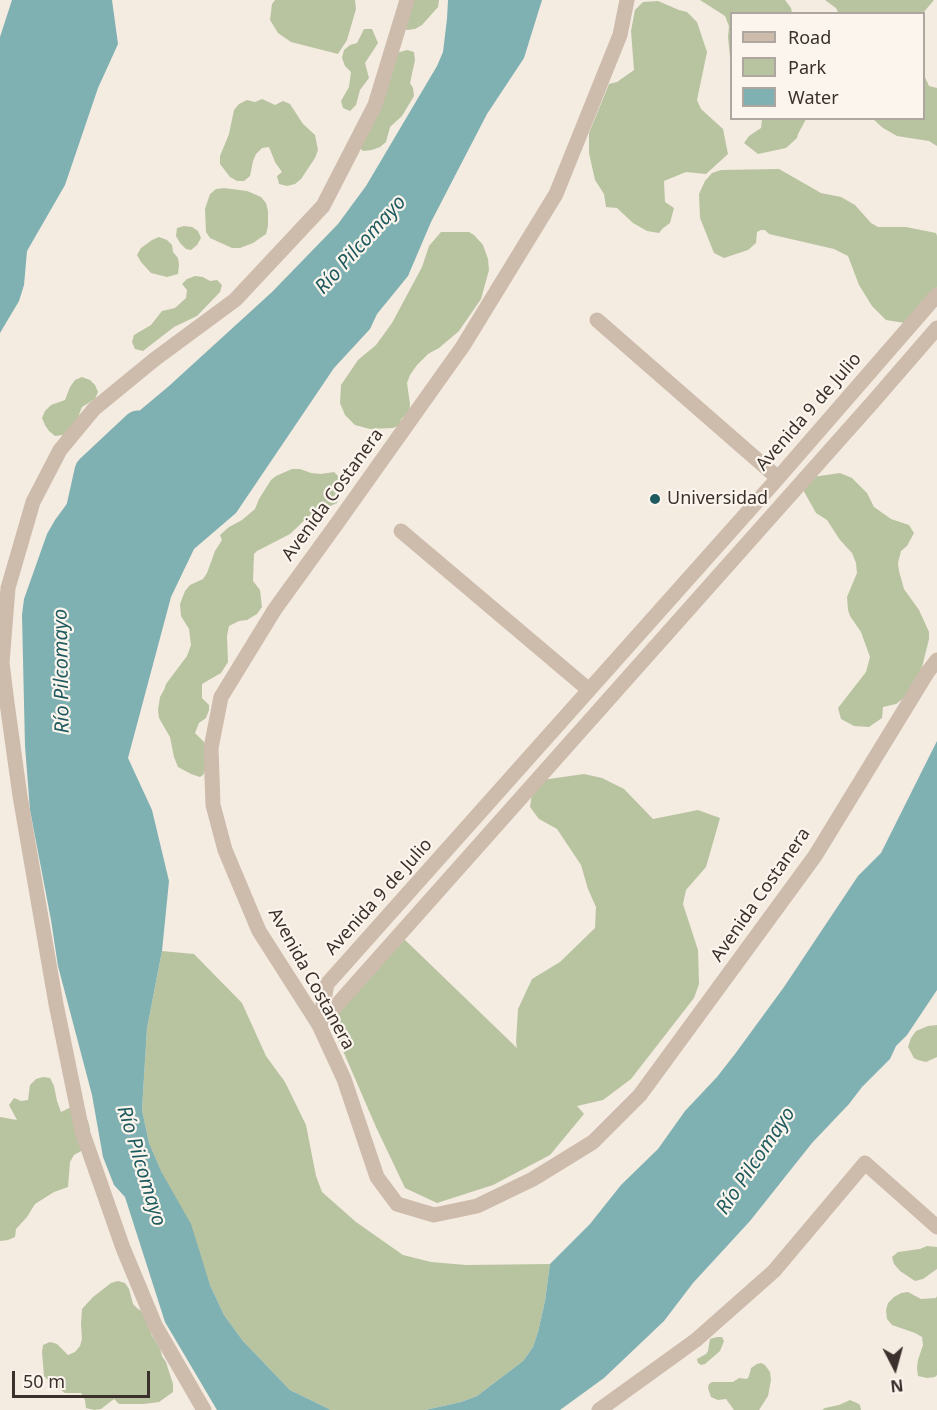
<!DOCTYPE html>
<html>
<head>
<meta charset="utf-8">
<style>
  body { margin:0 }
  #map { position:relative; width:937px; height:1410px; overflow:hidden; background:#f4ebe1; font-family:"Noto Sans",sans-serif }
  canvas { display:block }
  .legend { position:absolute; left:730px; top:12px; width:195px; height:108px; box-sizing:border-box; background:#fbf5ee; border:2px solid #aea6a0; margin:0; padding:8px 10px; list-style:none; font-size:18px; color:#3b302b }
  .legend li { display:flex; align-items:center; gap:12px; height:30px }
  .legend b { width:30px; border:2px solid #aea6a0 }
  .north { position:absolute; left:865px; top:1338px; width:60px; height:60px; -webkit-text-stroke:4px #fbf5ee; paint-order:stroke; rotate:174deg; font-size:16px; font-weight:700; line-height:24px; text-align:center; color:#3b302b }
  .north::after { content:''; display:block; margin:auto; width:21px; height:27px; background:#3b302b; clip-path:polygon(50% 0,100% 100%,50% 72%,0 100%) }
  .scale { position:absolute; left:12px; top:1371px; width:138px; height:27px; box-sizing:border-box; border:3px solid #3b302b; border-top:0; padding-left:8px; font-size:18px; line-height:21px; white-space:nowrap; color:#3b302b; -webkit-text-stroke:4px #fbf5ee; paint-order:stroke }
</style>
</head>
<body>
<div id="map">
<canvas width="937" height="1410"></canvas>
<ul class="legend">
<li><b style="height:8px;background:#cdbbac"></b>Road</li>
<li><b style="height:16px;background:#b8c4a0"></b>Park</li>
<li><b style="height:16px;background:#7fb0b2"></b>Water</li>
</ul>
<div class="north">N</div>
<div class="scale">50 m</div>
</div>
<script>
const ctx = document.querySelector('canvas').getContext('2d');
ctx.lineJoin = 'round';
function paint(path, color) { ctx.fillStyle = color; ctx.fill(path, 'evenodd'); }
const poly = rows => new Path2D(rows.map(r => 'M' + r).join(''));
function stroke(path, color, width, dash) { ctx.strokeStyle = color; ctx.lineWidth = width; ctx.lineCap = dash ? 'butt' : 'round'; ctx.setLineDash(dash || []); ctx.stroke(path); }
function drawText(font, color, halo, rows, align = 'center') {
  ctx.font = font + ' "Noto Sans",sans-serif'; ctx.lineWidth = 4.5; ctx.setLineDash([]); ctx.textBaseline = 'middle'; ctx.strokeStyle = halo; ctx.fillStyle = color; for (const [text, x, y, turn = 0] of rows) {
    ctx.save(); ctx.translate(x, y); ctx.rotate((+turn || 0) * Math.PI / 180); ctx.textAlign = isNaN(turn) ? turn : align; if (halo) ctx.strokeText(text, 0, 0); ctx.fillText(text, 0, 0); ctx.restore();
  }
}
const green = poly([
  [275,0,355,0,356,9,347,40,338,54,291,42,278,33,270,20,272,4],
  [405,0,439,0,438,7,422,25,415,29,407,30,401,25],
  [700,0,785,0,791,8,792,13,732,14,731,67,728,37,729,26,725,16],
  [825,0,934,0,923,13,839,14,836,8],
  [658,1,679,10,687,12,697,22,707,52,697,100,701,109,723,129,728,154,706,174,686,172,664,181,665,202,674,208,670,223,662,229,659,233,647,231,633,223,617,208,606,207,604,194,595,180,589,153,589,133,609,84,617,82,634,70,631,31,635,10,643,2],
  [364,29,372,29,378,43,365,63,369,78,360,90,356,105,350,111,343,108,341,101,349,87,351,72,345,66,342,58,344,50,350,45,357,43],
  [407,50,414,52,415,60,410,83,413,88,414,96,402,116,390,127,386,142,380,147,372,150,363,151,358,146,393,54],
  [924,75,929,86,937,88,937,146,929,141,897,136,883,128,873,119,924,118],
  [262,99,275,105,283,101,290,104,303,124,315,135,318,150,315,158,301,179,295,184,287,186,279,184,277,176,282,172,275,162,269,147,262,148,256,154,253,161,250,176,244,181,237,181,230,177,220,164,220,156,229,134,234,110,239,104,247,100,255,102],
  [762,119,805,119,805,121,798,134,797,138,786,148,758,154,744,143,749,136,761,128],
  [779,169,821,193,841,197,855,205,871,223,878,227,906,227,936,233,937,236,937,287,923,315,911,324,886,320,872,306,859,285,848,256,834,249,769,234,765,230,761,230,757,232,756,243,748,250,724,258,714,253,700,218,699,194,705,181,712,173,721,170],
  [224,188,247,191,261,197,266,203,268,211,268,226,266,234,253,243,240,248,232,248,210,238,206,232,205,209,210,194,216,189],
  [184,226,192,227,198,231,201,238,197,245,191,250,186,249,180,243,176,236,177,228],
  [441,232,469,232,474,235,483,245,488,259,489,270,481,299,459,331,439,348,428,354,417,365,410,375,407,383,410,404,409,414,402,418,398,426,393,428,370,429,355,425,345,415,340,403,341,385,358,360,376,345,392,323,422,267,429,246],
  [159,237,167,240,172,245,173,252,178,258,179,265,178,274,167,277,151,273,141,262,137,255,141,248,152,240],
  [195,276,203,277,210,281,217,280,222,285,220,292,197,316,174,327,143,351,135,349,132,342,134,335,151,325,162,311,175,308,186,298,187,290,182,284,187,279],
  [82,377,90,380,95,385,98,392,95,399,82,407,75,425,63,435,55,436,49,431,45,425,42,418,45,411,51,405,65,400,70,387,75,380],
  [292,469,300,469,311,473,321,474,334,472,339,477,340,494,337,503,309,516,290,534,257,551,254,554,253,581,260,590,262,607,257,614,247,620,239,621,229,626,227,636,228,662,221,673,202,684,202,698,209,705,209,710,206,718,199,723,195,733,204,742,206,748,206,769,203,775,200,777,191,774,178,767,174,757,170,737,159,718,158,710,160,697,164,690,166,684,187,656,191,645,189,629,181,616,180,604,185,591,190,585,203,579,207,573,215,551,222,540,220,535,229,527,242,520,255,509,259,499,271,480,276,476],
  [840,473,852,478,867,493,874,507,891,519,909,525,914,533,907,546,901,551,898,563,899,571,904,589,919,610,929,632,929,639,922,667,909,694,896,704,883,707,882,718,869,727,854,726,841,719,838,708,866,672,870,657,861,632,850,616,848,610,847,597,857,573,856,563,852,553,840,540,827,520,816,513,802,488,806,478],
  [584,774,602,778,624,789,653,819,698,810,720,818,706,867,686,890,683,904,698,950,699,984,694,998,631,1079,603,1100,577,1106,584,1114,550,1155,493,1185,437,1203,405,1188,376,1127,331,1023,402,937,517,1048,516,1042,518,1009,532,979,560,962,595,928,596,907,588,889,581,865,557,829,539,819,530,807,532,793,542,780],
  [162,951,194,954,242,1003,266,1056,285,1082,306,1125,316,1176,322,1192,356,1222,403,1255,431,1262,466,1265,550,1264,545,1301,538,1332,533,1347,523,1361,477,1396,461,1402,425,1410,331,1410,290,1390,243,1341,224,1315,210,1285,149,1143,142,1110,147,1028],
  [937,1025,937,1057,926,1062,918,1060,914,1058,908,1047,911,1038,916,1031,928,1026],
  [43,1077,50,1078,54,1086,57,1101,61,1112,69,1108,83,1114,88,1121,90,1129,90,1138,81,1151,74,1155,70,1162,68,1187,54,1192,35,1204,27,1217,16,1229,15,1237,8,1240,0,1241,0,1117,17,1120,9,1105,14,1098,21,1101,28,1100,30,1085,36,1079],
  [927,1246,937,1247,937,1269,923,1279,915,1281,900,1271,894,1264,892,1257,898,1252,920,1249],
  [118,1281,125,1283,129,1289,133,1304,138,1309,145,1313,149,1319,151,1334,160,1348,162,1356,166,1362,173,1384,173,1392,159,1402,144,1404,119,1404,114,1399,101,1409,94,1410,86,1408,85,1400,81,1393,65,1393,49,1381,44,1376,42,1352,43,1345,50,1342,57,1344,68,1355,75,1352,80,1346,82,1339,81,1324,82,1309,93,1297,111,1283],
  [908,1292,921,1299,936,1298,937,1296,937,1375,935,1377,927,1378,918,1376,917,1368,918,1360,923,1345,922,1337,915,1333,892,1325,887,1319,886,1310,888,1303,894,1297,901,1293],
  [717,1337,722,1337,724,1341,720,1351,705,1364,701,1365,698,1363,697,1359,706,1354,708,1351,710,1339],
  [761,1363,765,1365,770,1372,771,1380,768,1396,759,1410,734,1410,726,1399,718,1400,711,1397,708,1388,709,1384,712,1382,733,1382,739,1378,747,1379,749,1376,751,1368,757,1364],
  [850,1400,857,1403,860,1405,861,1410,822,1410,825,1408,839,1405]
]);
const water = poly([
  [12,0,112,0,118,44,98,88,65,185,27,251,24,285,19,301,0,333,0,37],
  [448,0,542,0,524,58,487,114,431,222,408,276,377,314,370,329,334,368,236,513,194,549,171,597,128,758,152,810,169,881,162,951,147,1028,142,1110,149,1143,162,1173,191,1224,210,1285,224,1315,243,1341,290,1390,331,1410,217,1410,165,1322,125,1197,114,1185,103,1157,92,1095,58,966,51,920,30,810,25,746,22,615,24,599,47,534,55,520,91,471,95,469,105,458,132,417,169,386,272,292,338,224,366,186,437,66,443,52,447,19],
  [937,741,937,990,907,1035,896,1046,890,1059,862,1087,849,1104,812,1143,750,1221,693,1283,664,1321,604,1378,560,1410,425,1410,461,1402,477,1396,523,1361,533,1347,538,1332,545,1301,550,1264,590,1224,621,1185,658,1149,685,1111,717,1077,735,1054,784,987,858,876,881,853]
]);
const river = poly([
  [81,516,91,471,138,427]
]);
const minor = poly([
  [627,0,620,35,556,194,463,346,338,522,275,609,221,697,211,748,213,805,225,850,259,931,319,1025,344,1079,377,1177,397,1204,434,1215,477,1206,533,1179,593,1142,640,1095,815,856,927,673,937,660],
  [597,320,778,478],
  [401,531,589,690],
  [319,1025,327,984,778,478,937,295],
  [319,1025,872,403,937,328],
  [204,1410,155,1325,123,1248,82,1131,56,1004,20,796,7,703,2,663,8,588,33,502,60,450,94,409,155,359,235,300,323,206,375,105,407,0],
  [599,1410,696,1340,774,1271,865,1163,937,1227]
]);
const markers = [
  [655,499,6,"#1f5a5e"]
];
const streetNames = [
  ["Avenida 9 de Julio",809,412,-49],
  ["Avenida Costanera",333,495,-54],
  ["Avenida Costanera",761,895,-55],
  ["Avenida 9 de Julio",379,897,-48],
  ["Avenida Costanera",311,979,61]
];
const poiNames = [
  ["Universidad",667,499]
];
const waterNames = [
  ["Río Pilcomayo",361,245,-48],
  ["Río Pilcomayo",62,671,-91],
  ["Río Pilcomayo",756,1161,-56],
  ["Río Pilcomayo",141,1166,73]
];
paint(green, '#b8c4a0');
paint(water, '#7fb0b2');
stroke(river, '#7fb0b2', 33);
stroke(minor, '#cdbbac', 15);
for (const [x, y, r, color] of markers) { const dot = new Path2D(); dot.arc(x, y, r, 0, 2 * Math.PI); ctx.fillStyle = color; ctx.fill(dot); stroke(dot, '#fbf5ee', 2); }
drawText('18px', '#3b302b', '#fbf5ee', streetNames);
drawText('18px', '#3b302b', '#fbf5ee', poiNames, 'left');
drawText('italic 20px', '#1f5a5e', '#fbf5ee', waterNames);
</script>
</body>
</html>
